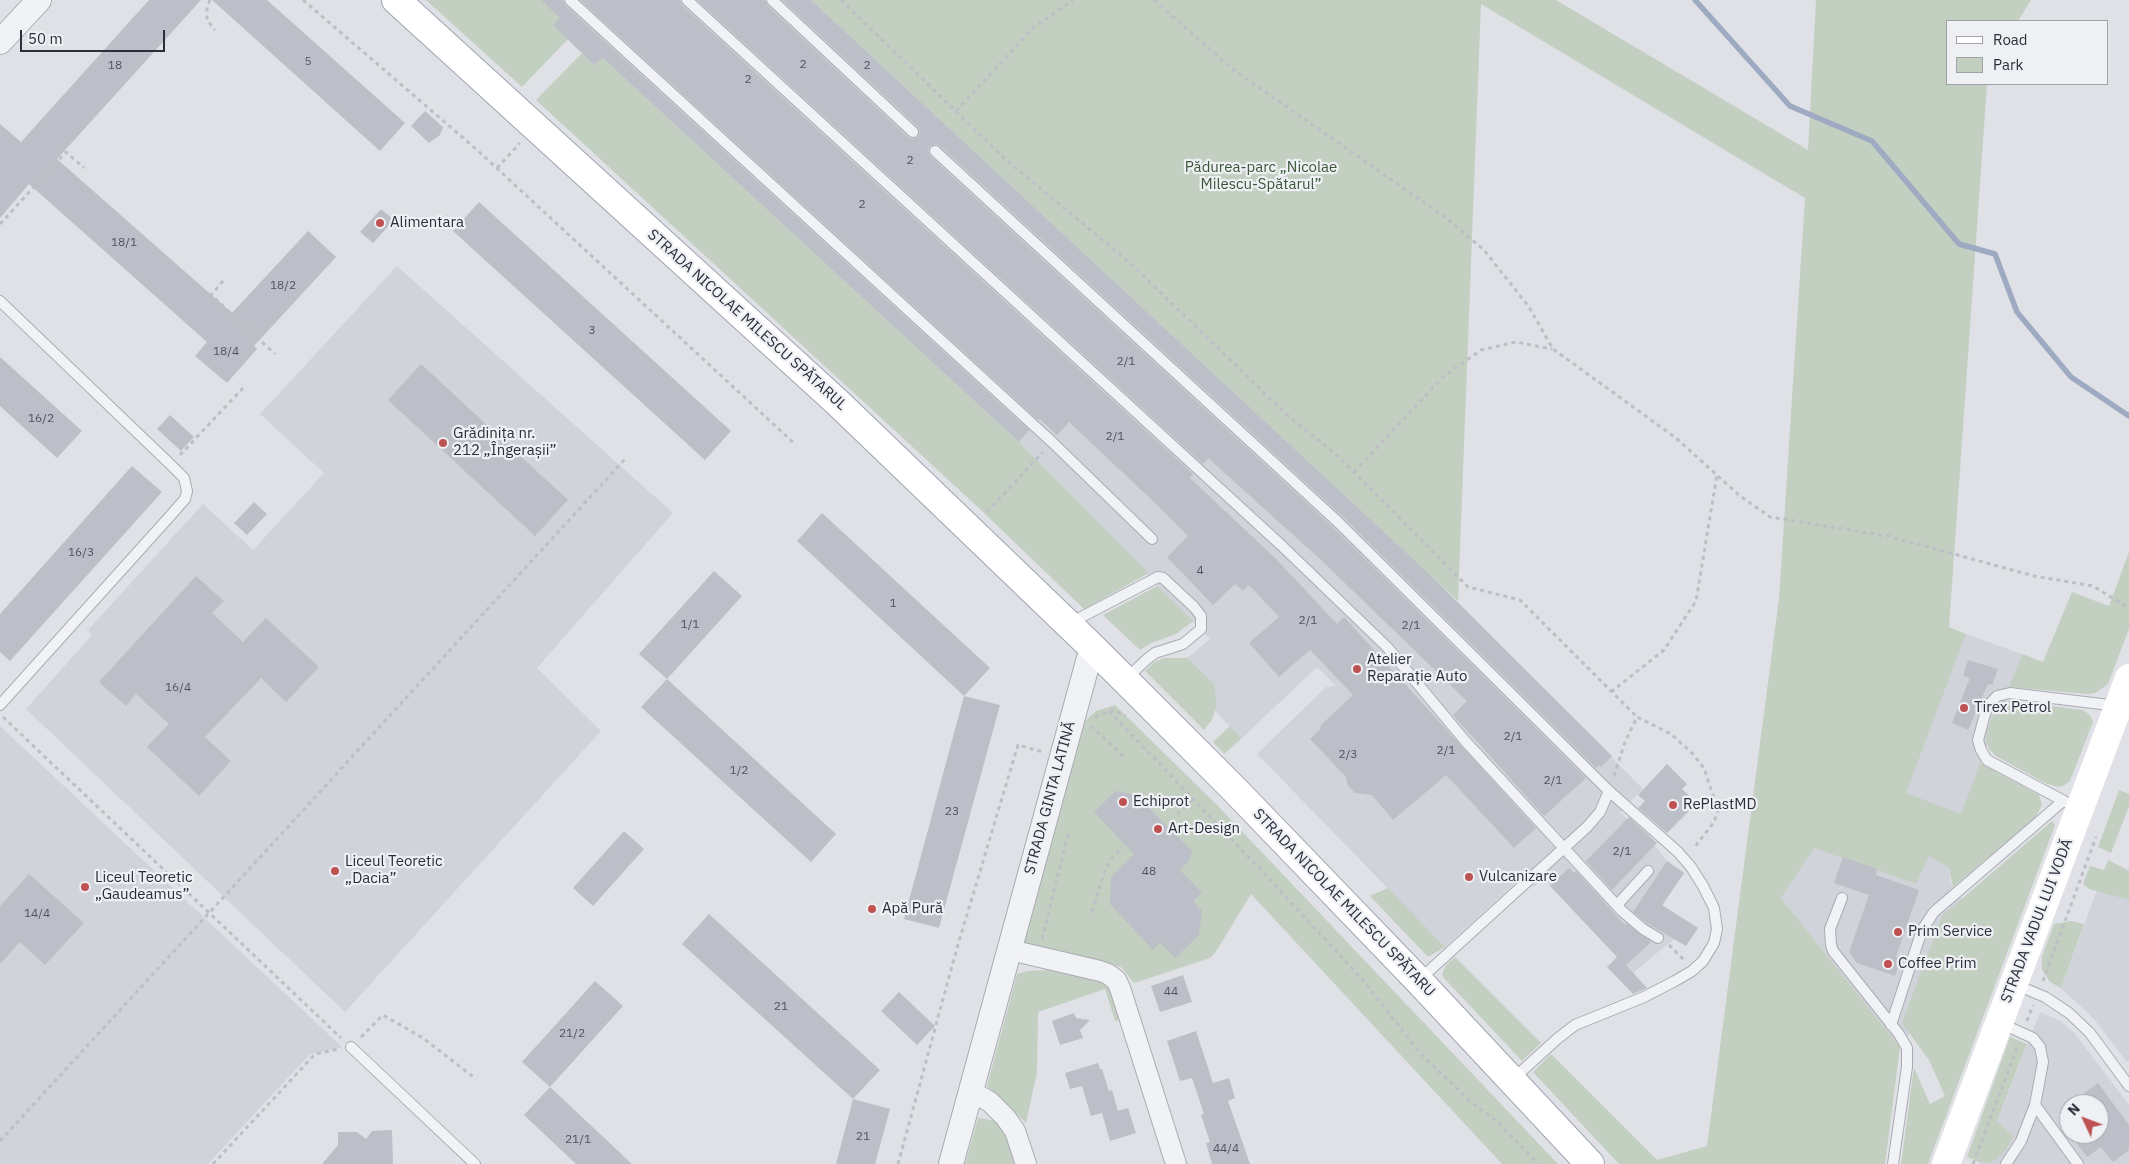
<!DOCTYPE html>
<html>
<head>
<meta charset="utf-8">
<style>
  body { margin:0 }
  #map { position:relative; width:2129px; height:1164px; overflow:hidden; background:#dfe1e6; font-family:"IBM Plex Sans",sans-serif }
  canvas { display:block }
  .legend { position:absolute; left:1946px; top:20px; width:162px; height:65px; box-sizing:border-box; background:#eef0f4; border:1px solid #a0a2aa; margin:0; padding:6px 9px; list-style:none; font-size:15px; color:#2a2e3b }
  .legend li { display:flex; align-items:center; gap:10px; height:25px }
  .legend b { width:25px; border:1px solid #a0a2aa }
  .north { position:absolute; left:2059px; top:1094px; width:50px; height:50px; box-sizing:border-box; background:#eef0f4; border:1px solid #a0a2aa; border-radius:50%; rotate:313deg; font-size:14px; font-weight:700; line-height:20px; text-align:center; color:#2a2e3b }
  .north::after { content:''; display:block; margin:auto; width:18px; height:22px; background:#be5152; clip-path:polygon(50% 0,100% 100%,50% 72%,0 100%) }
  .scale { position:absolute; left:20px; top:30px; width:145px; height:22px; box-sizing:border-box; border:2px solid #2a2e3b; border-top:0; padding-left:6px; font-size:15px; line-height:18px; white-space:nowrap; color:#2a2e3b; -webkit-text-stroke:4px #eef0f4; paint-order:stroke }
</style>
</head>
<body>
<div id="map">
<canvas width="2129" height="1164"></canvas>
<ul class="legend">
<li><b style="height:6px;background:#fff"></b>Road</li>
<li><b style="height:14px;background:#c2cfc1"></b>Park</li>
</ul>
<div class="north">N</div>
<div class="scale">50 m</div>
</div>
<script>
const ctx = document.querySelector('canvas').getContext('2d');
ctx.lineJoin = 'round';
function paint(path, color) { ctx.fillStyle = color; ctx.fill(path, 'evenodd'); }
const poly = rows => new Path2D(rows.map(r => 'M' + r).join(''));
function stroke(path, color, width, dash) { ctx.strokeStyle = color; ctx.lineWidth = width; ctx.lineCap = dash ? 'butt' : 'round'; ctx.setLineDash(dash || []); ctx.stroke(path); }
function drawText(font, color, halo, rows, align = 'center') {
  ctx.font = font + ' "IBM Plex Sans",sans-serif'; ctx.lineWidth = 4.5; ctx.setLineDash([]); ctx.textBaseline = 'middle'; ctx.strokeStyle = halo; ctx.fillStyle = color; for (const [text, x, y, turn = 0] of rows) {
    ctx.save(); ctx.translate(x, y); ctx.rotate((+turn || 0) * Math.PI / 180); ctx.textAlign = isNaN(turn) ? turn : align; if (halo) ctx.strokeText(text, 0, 0); ctx.fillText(text, 0, 0); ctx.restore();
  }
}
const built = poly([
  [541,0,811,0,1451,595,1643,789,1620,812,1655,846,1667,861,1684,873,1662,906,1674,939,1633,973,1543,878,1534,887,1523,876,1445,947,1257,754,1326,687,1336,686,1317,667,1241,739,1176,667,1210,639,1157,586,1139,563,1019,442,603,59,594,65],
  [397,266,673,513,537,668,601,731,345,1012,26,709,92,635,88,630,203,504,253,550,324,473,260,414],
  [1966,634,2022,654,1961,815,1905,794],
  [0,726,342,1047,309,1055,208,1164,0,1164],
  [1896,836,1949,868,1951,884,1965,902,1910,1034,1900,1047,1781,898,1813,841],
  [2108,860,2129,871,2129,1060,2127,1062,2094,1019,2061,988],
  [2040,1012,2062,1022,2076,1035,2129,1105,2129,1164,1979,1164,1979,1162,1988,1163,1997,1122],
  [2069,1104,2099,1104,2099,1134,2069,1134]
]);
const green = poly([
  [426,0,541,0,560,18,568,39,522,87],
  [811,0,1556,0,1808,150,1816,0,2031,0,2018,21,1948,21,1948,84,1987,84,1949,627,1966,634,1906,793,1961,814,1980,763,2039,795,2042,805,2035,818,1953,887,1949,868,1929,856,1916,884,1814,848,1781,898,1900,1047,1885,1164,1619,1164,1533,1072,1551,1054,1657,1160,1707,1146,1779,599,1805,198,1481,4,1458,601],
  [582,53,594,65,603,58,1019,442,1149,573,1084,609,981,510,536,100],
  [2129,552,2129,629,2108,684,2095,693,2088,694,2009,687,2022,654,2043,662,2072,592,2109,606],
  [1157,586,1193,621,1176,634,1151,643,1140,650,1103,615],
  [1164,658,1187,658,1214,684,1217,705,1212,720,1204,730,1145,671,1154,662],
  [2001,700,2083,710,2090,715,2093,722,2070,781,2063,786,2058,787,2047,784,1996,756,1989,749,1985,736,1998,703],
  [1115,705,1217,805,1558,1164,1502,1164,1251,894,1215,953,1210,958,1134,983,1121,967,1023,943,1085,721,1096,711],
  [1230,726,1241,739,1224,754,1213,742],
  [2119,790,2129,794,2129,806,2111,853,2098,847],
  [2052,821,2055,825,1928,1164,1901,1164,1914,1068,1930,1104,1945,1096,1929,1060,1902,1023,1942,916],
  [2108,860,2129,871,2129,900,2096,891,2089,889,2083,884,2090,866,2104,870],
  [1388,888,1445,947,1428,957,1370,896],
  [2071,921,2084,924,2061,988,2050,982,2042,970,2042,957,2054,924],
  [1455,957,1541,1043,1522,1061,1443,977,1442,974,1446,965],
  [1049,970,1105,983,1109,988,1120,1020,1115,1021,1105,989,1038,1012,1037,1072,1026,1123,987,1086,1017,974,1027,971],
  [2010,1037,2027,1044,1997,1121,2013,1136,2006,1150,1996,1160,1988,1163,1979,1162,1967,1157],
  [978,1118,996,1121,1003,1126,1017,1164,965,1164]
]);
const stream = poly([
  [1695,0,1790,106,1872,141,1959,244,1995,254,2017,312,2071,377,2129,416]
]);
const building = poly([
  [149,0,201,0,57,159,232,313,308,231,336,257,254,346,257,349,227,383,195,356,207,342,29,184,0,218,0,124,21,142],
  [212,0,267,0,405,123,380,151],
  [541,0,563,0,565,5,1029,430,1019,442,603,58,594,65,553,25,560,18],
  [580,0,680,0,682,5,1193,474,1190,478,1276,559,1337,624,1344,617,1536,828,1514,848,1446,775,1393,820,1372,795,1355,793,1347,784,1346,777,1310,739,1320,729,1321,725,1353,695,1310,650,1279,677,1249,643,1279,617,1249,585,1243,591,1235,584,1213,605,1167,557,1188,536,1154,502,1069,422,1057,435,1040,419,1038,420],
  [697,0,765,0,767,5,908,137,912,139,918,137,920,133,918,127,782,0,811,0,1426,571,1612,756,1601,767,1599,765,1596,768,1343,517,940,146,936,144,930,146,928,150,930,156,1333,527,1586,778,1544,816,1453,715,1467,701,1321,560,1208,458,1203,464],
  [425,111,443,127,440,135,429,143,411,126],
  [479,202,731,431,705,460,453,231],
  [381,209,394,220,373,243,360,232],
  [0,357,82,431,57,458,0,406],
  [421,364,568,500,535,536,388,400],
  [170,415,194,437,181,451,157,429],
  [132,466,162,492,10,661,0,652,0,614],
  [254,502,267,514,247,535,234,523],
  [822,513,990,668,964,696,797,541],
  [714,571,742,596,667,679,639,654],
  [196,576,224,601,212,613,243,642,266,618,319,667,286,702,261,678,205,737,231,761,199,796,147,747,169,724,136,694,126,706,99,682],
  [1968,660,1998,669,1992,685,1988,684,1968,730,1952,723,1970,678,1963,676],
  [667,679,836,834,811,862,641,707],
  [964,696,1000,705,939,928,904,919],
  [1667,764,1687,784,1682,789,1697,803,1667,833,1638,808,1645,801,1638,795],
  [1116,791,1136,795,1192,851,1190,860,1180,870,1202,893,1193,901,1202,911,1199,935,1175,958,1160,943,1153,950,1110,904,1111,877,1134,854,1094,812],
  [1629,817,1657,843,1612,890,1586,861],
  [624,831,644,849,593,906,573,888],
  [1843,857,1877,869,1876,875,1919,890,1896,957,1901,958,1895,976,1857,963,1849,952,1869,895,1834,883],
  [1667,861,1684,873,1662,905,1698,928,1686,946,1647,923,1633,912],
  [1569,868,1574,873,1576,871,1625,925,1626,923,1651,942,1626,965,1647,988,1633,994,1607,967,1617,957,1550,886],
  [29,874,84,923,45,965,20,942,0,964,0,906],
  [709,914,880,1070,853,1099,682,944],
  [1183,975,1192,1002,1160,1012,1151,986],
  [595,981,623,1006,550,1087,522,1062],
  [899,992,935,1026,917,1045,881,1011],
  [1074,1013,1076,1018,1090,1020,1080,1030,1083,1038,1060,1045,1052,1021],
  [1196,1031,1213,1083,1229,1078,1235,1098,1228,1101,1250,1164,1212,1164,1206,1143,1210,1142,1201,1115,1204,1114,1192,1078,1180,1081,1167,1041],
  [1098,1063,1100,1069,1102,1069,1109,1091,1112,1090,1118,1111,1128,1108,1136,1133,1110,1141,1102,1113,1091,1116,1082,1086,1070,1089,1065,1073],
  [2098,1083,2129,1125,2129,1150,2113,1162,2101,1147,2087,1157,2070,1134,2099,1134,2099,1104,2069,1104],
  [550,1087,632,1164,576,1164,524,1115],
  [853,1099,890,1109,875,1164,836,1164],
  [392,1130,393,1164,322,1164,338,1145,338,1132,357,1132,366,1139,372,1131]
]);
const path = poly([
  [210,0,207,7,207,20,215,30],
  [303,0,476,149,796,445],
  [841,0,1004,158,1131,264,1287,415,1339,457,1468,587,1520,600,1637,717],
  [1154,0,1231,68,1445,217,1484,250,1529,307,1553,349,1676,438,1740,496,1770,517,1888,536,2034,576,2093,586,2129,608],
  [956,111,1033,28,1073,0],
  [497,168,520,143],
  [0,224,66,152,84,168],
  [223,281,211,295,275,354],
  [180,455,244,387],
  [1354,472,1443,377,1481,350,1516,342,1552,349],
  [987,512,1043,452],
  [1611,692,1664,650,1696,601,1717,475],
  [1109,711,1260,869,1362,979,1420,1053,1471,1102,1499,1123,1538,1164],
  [3,717,341,1038],
  [1095,717,1113,710,1126,716],
  [1091,726,1123,756],
  [1614,776,1625,742,1637,717,1671,734,1692,753,1704,768,1718,810,1714,822,1694,848],
  [1177,814,1193,799],
  [1092,912,1104,873,1111,859,1123,847],
  [1042,939,1068,834],
  [1669,945,1684,960],
  [2043,981,2096,837],
  [2027,1021,2033,1005],
  [361,1037,383,1015,423,1038,476,1079],
  [0,1141,625,459],
  [213,1164,315,1054,339,1049],
  [898,1164,957,948,1018,745,1043,752],
  [1973,1164,2018,1045]
]);
const service = poly([
  [570,0,1051,441,1152,539],
  [687,0,1281,545,1387,647,1466,742,1622,911,1643,929,1658,938],
  [772,0,913,132],
  [935,151,1338,522,1609,791,1678,852,1691,867,1703,886,1714,908,1717,929,1714,943,1703,961,1692,971,1675,981,1644,997,1575,1025,1557,1039,1513,1079],
  [0,301,171,465,184,478,187,491,185,499,171,515,0,705],
  [1070,623,1158,577,1163,578,1194,607,1201,616,1201,629,1183,644,1155,653,1147,659,1126,679],
  [2079,809,1987,760,1981,750,1978,740,1987,707,1997,696,2010,693,2118,706],
  [1842,898,1830,929,1831,945,1833,951,1899,1034,1907,1048,1907,1067,1893,1164],
  [1617,905,1648,871],
  [1419,980,1587,827,1600,812,1609,791],
  [2014,984,2045,997,2069,1013,2090,1033,2129,1086],
  [2000,1023,2033,1038,2040,1047,2043,1062,2035,1105,2021,1141,2006,1164],
  [1891,1025,1922,930,1934,912,2063,801],
  [351,1047,475,1164],
  [2035,1105,2078,1164]
]);
const minor = poly([
  [1010,950,1100,971,1108,974,1116,980,1120,988,1176,1164],
  [971,1091,990,1102,1006,1118,1015,1131,1026,1164]
]);
const tertiary = poly([
  [0,42,39,0],
  [951,1164,1092,647]
]);
const secondary = poly([
  [1946,1164,2129,678]
]);
const primary = poly([
  [396,0,837,402,1092,647,1234,789,1418,980,1590,1164]
]);
const markers = [
  [380,223,5,"#be5152"],
  [443,443,5,"#be5152"],
  [1357,669,5,"#be5152"],
  [1964,708,5,"#be5152"],
  [1123,802,5,"#be5152"],
  [1673,805,5,"#be5152"],
  [1158,829,5,"#be5152"],
  [335,871,5,"#be5152"],
  [1469,877,5,"#be5152"],
  [85,887,5,"#be5152"],
  [872,909,5,"#be5152"],
  [1898,932,5,"#be5152"],
  [1888,964,5,"#be5152"]
];
const numberNames = [
  ["5",308,62],
  ["2",803,65],
  ["18",115,66],
  ["2",867,66],
  ["2",748,80],
  ["2",910,161],
  ["2",862,205],
  ["18/1",124,243],
  ["18/2",283,286],
  ["3",592,331],
  ["18/4",226,352],
  ["2/1",1126,362],
  ["16/2",41,419],
  ["2/1",1115,437],
  ["16/3",81,553],
  ["4",1200,571],
  ["1",893,604],
  ["2/1",1308,621],
  ["1/1",690,625],
  ["2/1",1411,626],
  ["16/4",178,688],
  ["2/1",1513,737],
  ["2/1",1446,751],
  ["2/3",1348,755],
  ["1/2",739,771],
  ["2/1",1553,781],
  ["23",952,812],
  ["2/1",1622,852],
  ["48",1149,872],
  ["14/4",37,914],
  ["44",1171,992],
  ["21",781,1007],
  ["21/2",572,1034],
  ["21",863,1137],
  ["21/1",578,1140],
  ["44/4",1226,1149]
];
const parkNames = [
  ["Pădurea-parc „Nicolae",1261,168],
  ["Milescu-Spătarul”",1261,185]
];
const poiNames = [
  ["Alimentara",390,223],
  ["Grădinița nr.",453,434],
  ["212 „Îngerașii”",453,451],
  ["Atelier",1367,660],
  ["Reparație Auto",1367,677],
  ["Tirex Petrol",1974,708],
  ["Echiprot",1133,802],
  ["RePlastMD",1683,805],
  ["Art-Design",1168,829],
  ["Liceul Teoretic",345,862],
  ["„Dacia”",345,879],
  ["Vulcanizare",1479,877],
  ["Liceul Teoretic",95,878],
  ["„Gaudeamus”",95,895],
  ["Apă Pură",882,909],
  ["Prim Service",1908,932],
  ["Coffee Prim",1898,964]
];
const streetNames = [
  ["STRADA NICOLAE MILESCU SPĂTARUL",747,320,42],
  ["STRADA GINTA LATINĂ",1050,798,-75],
  ["STRADA NICOLAE MILESCU SPĂTARU",1344,903,46],
  ["STRADA VADUL LUI VODĂ",2037,921,-69]
];
paint(built, '#d1d3db');
paint(green, '#c2cfc1');
stroke(stream, '#9eaac2', 5.5);
paint(building, '#bdbfc8');
stroke(service, '#a9abb3', 12);
stroke(minor, '#a9abb3', 22);
stroke(tertiary, '#a9abb3', 26);
stroke(primary, '#9fa4b1', 30);
stroke(path, '#bdbfc5', 3, [4, 4]);
stroke(service, '#f1f2f5', 10);
stroke(minor, '#f1f2f5', 20);
stroke(tertiary, '#f1f2f5', 24);
stroke(secondary, '#fff', 28);
stroke(primary, '#fff', 28);
for (const [x, y, r, color] of markers) { const dot = new Path2D(); dot.arc(x, y, r, 0, 2 * Math.PI); ctx.fillStyle = color; ctx.fill(dot); stroke(dot, '#eef0f4', 2); }
drawText('12px', '#4f525e', null, numberNames);
drawText('15px', '#3a5638', '#eef0f4', parkNames);
drawText('15px', '#2a2e3b', '#eef0f4', poiNames, 'left');
drawText('15px', '#2a2e3b', '#eef0f4', streetNames);
</script>
</body>
</html>
